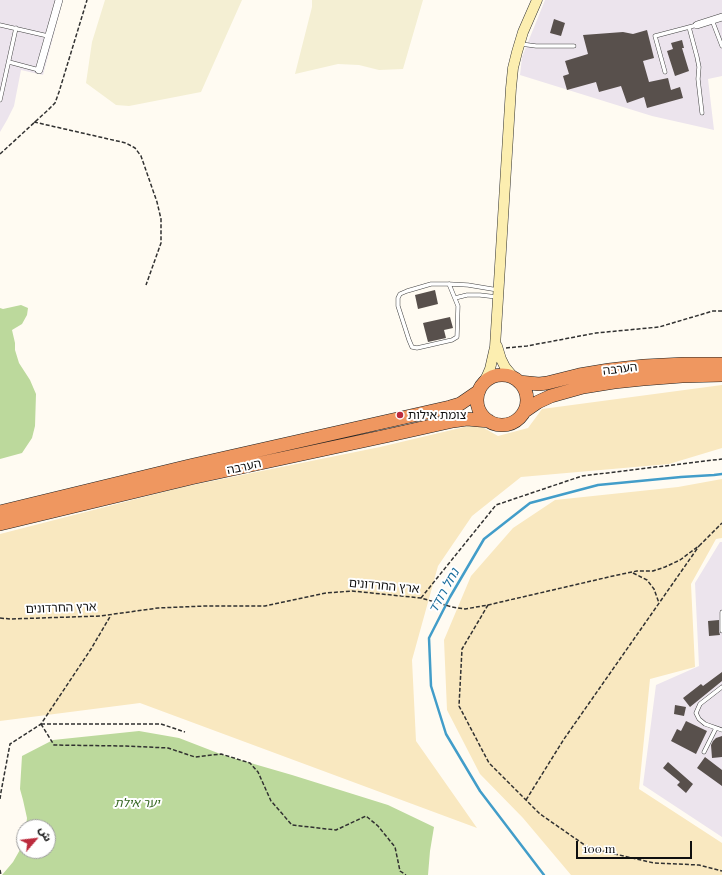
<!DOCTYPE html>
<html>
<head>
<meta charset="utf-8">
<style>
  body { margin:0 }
  #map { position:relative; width:722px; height:875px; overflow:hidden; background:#fffbf2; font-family:"Playfair Display","Noto Sans Arabic",serif }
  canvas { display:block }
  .north { position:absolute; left:16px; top:819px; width:40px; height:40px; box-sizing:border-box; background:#fff; border:1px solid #9f9f9f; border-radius:50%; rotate:62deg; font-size:11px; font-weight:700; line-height:16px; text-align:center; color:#0f0f0f }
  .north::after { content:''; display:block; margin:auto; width:14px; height:18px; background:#bc2b3d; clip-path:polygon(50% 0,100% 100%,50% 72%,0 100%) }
  .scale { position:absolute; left:576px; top:841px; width:116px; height:18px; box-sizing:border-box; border:2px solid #0f0f0f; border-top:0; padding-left:5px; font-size:12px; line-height:14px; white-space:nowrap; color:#0f0f0f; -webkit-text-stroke:3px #fff; paint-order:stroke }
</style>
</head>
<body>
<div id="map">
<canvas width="722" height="875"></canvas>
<div class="north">ش</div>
<div class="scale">100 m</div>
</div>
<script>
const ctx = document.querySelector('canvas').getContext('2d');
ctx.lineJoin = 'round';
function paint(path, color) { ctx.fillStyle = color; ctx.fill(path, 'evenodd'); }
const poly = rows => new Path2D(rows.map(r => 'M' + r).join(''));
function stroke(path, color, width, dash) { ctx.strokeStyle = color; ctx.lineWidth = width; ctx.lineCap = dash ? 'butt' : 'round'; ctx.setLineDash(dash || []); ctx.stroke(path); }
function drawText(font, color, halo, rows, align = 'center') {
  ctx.font = font + ' "Playfair Display","Noto Sans Hebrew",serif'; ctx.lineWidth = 4; ctx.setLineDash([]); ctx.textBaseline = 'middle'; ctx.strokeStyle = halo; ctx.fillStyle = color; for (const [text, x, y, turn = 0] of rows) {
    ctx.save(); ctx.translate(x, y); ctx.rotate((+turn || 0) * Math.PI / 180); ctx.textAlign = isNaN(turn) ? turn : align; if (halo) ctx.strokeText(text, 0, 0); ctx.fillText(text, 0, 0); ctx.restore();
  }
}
const industrial = poly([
  [0,0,63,0,43,75,21,70,14,106,7,120,0,132],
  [545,0,722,0,722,76,708,79,714,130,652,116,520,75,522,57],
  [720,542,722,542,722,837,643,785,656,685,699,666,695,583]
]);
const farmland = poly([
  [105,0,242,0,201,92,129,106,116,105,86,83,92,42],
  [312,0,423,0,403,69,379,70,359,65,338,64,295,74,312,7]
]);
const forest = poly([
  [21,305,28,308,27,315,22,324,12,330,15,343,15,350,19,363,30,380,36,394,35,426,32,438,22,453,0,459,0,308,3,309],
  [139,731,179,738,223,755,292,775,388,805,434,827,430,851,428,875,2,875,13,862,21,848,24,837,24,851,48,851,48,827,26,827,27,818,23,800,20,789,22,756,53,740]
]);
const sand = poly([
  [722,385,722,448,669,464,521,477,472,516,438,566,412,660,416,741,477,828,140,703,0,721,0,534,183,487,380,447,477,424,498,436,528,428,542,409],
  [722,479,722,538,716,539,691,584,695,667,650,679,639,789,722,843,722,875,571,875,523,818,480,774,447,710,444,640,471,576,513,528,555,500,678,487]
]);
const stream = poly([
  [544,875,480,791,446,734,431,686,429,638,450,597,484,539,530,503,598,485,681,477,714,475,722,474]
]);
const building = poly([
  [554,19,565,23,561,36,550,33],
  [647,30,654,58,643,61,649,82,668,78,671,90,680,87,683,98,647,108,644,97,627,103,621,86,599,92,596,82,567,90,563,76,569,74,565,61,588,54,583,35,623,32,633,34],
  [682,40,684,48,682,48,689,71,675,76,667,51,673,49,671,43],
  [435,290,438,304,418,309,415,295],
  [450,317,453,328,444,330,446,338,428,342,423,323],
  [719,620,719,631,720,635,709,636,708,621],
  [722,672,722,681,690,707,683,698,701,684,703,686],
  [675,705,686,707,684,716,674,714],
  [686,721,707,731,696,754,671,741,677,729,681,731],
  [722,736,722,757,712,758,711,745,713,741,716,738],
  [705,757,722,770,722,786,697,768],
  [668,762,693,784,686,793,677,785,680,782,663,768]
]);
const path = poly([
  [34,122,126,143,135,148,141,156,157,202,161,219,161,243,146,285],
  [0,154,48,110,55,103,59,92,87,0],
  [506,348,527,346,596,333,659,327,713,311,722,311],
  [633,573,647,580,654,589,659,603],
  [421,598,496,505,582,476,722,459],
  [488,605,462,649,459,706,489,763,540,814,589,848,654,863,699,865,722,871],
  [0,618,10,619,100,616,158,608,206,606,265,606,326,593,352,591,421,598,452,607,465,609,488,605,613,576,637,571,653,571,665,567,680,560,700,545,722,523],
  [41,724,54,745,126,746,168,748,195,757,221,754,250,763,258,772,271,801,292,825,336,830,366,816,378,826,395,847,400,871,406,875],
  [41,724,161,724,185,732],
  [0,799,1,792,10,744,41,724,91,649,111,615],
  [526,800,564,739,699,546],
  [0,870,1,875]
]);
const lane = poly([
  [712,20,722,46],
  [0,25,48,36],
  [689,27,697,57,699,67,698,79,702,113],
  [521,44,536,46,574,46],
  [9,62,39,70],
  [665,72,655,36,697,25],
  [0,100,16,28],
  [449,284,458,306,457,337,452,340,417,348,412,347,409,340,398,306,398,298,400,294,407,291,431,284,449,284,468,285,498,290],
  [455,298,467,295,480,295,497,297],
  [722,612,722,631],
  [722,687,700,704,696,713,699,719,705,724,722,730],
  [704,752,716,728]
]);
const street = poly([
  [697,25,722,17],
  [39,70,59,0]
]);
const secondary = poly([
  [497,346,501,359,505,367,515,379],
  [482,385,487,376,490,369,495,347,511,88,513,68,517,52,523,32,537,0]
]);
const highway = poly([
  '477 400a25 25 0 1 1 50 0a25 25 0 1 1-50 0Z',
  [519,382,539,384,547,383,579,375,609,370,644,366,684,364,722,364],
  [525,411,538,402,551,396,583,387,614,382,643,379,682,376,722,375],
  [0,512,189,466,450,407,460,404,479,391],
  [0,524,191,478,386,436,453,421,467,419,489,421]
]);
const markers = [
  [400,415,4,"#bc2b3d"]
];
const streetNames = [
  ["הערבה",620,369,-7],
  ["הערבה",244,467,-12],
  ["ארץ החרדונים",384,586,5],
  ["ארץ החרדונים",61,608,-2]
];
const poiNames = [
  ["צומת אילות",408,415]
];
const parkNames = [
  ["יער אילת",137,803]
];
const waterNames = [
  ["נחל רודד",444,591,-61]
];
paint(industrial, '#ece4ed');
paint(farmland, '#f4efd3');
paint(forest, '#bcd99c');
paint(sand, '#f9e8c0');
stroke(stream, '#429dc9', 2.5);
paint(building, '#58504c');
stroke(lane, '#424242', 4.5);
stroke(street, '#424242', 8);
stroke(secondary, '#313131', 11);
stroke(highway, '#202020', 14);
stroke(path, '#313131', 1.5, [4, 2]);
stroke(lane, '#fff', 3.5);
stroke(street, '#fff', 7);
stroke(secondary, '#fceeb0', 10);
stroke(highway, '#ef9760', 13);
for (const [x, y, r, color] of markers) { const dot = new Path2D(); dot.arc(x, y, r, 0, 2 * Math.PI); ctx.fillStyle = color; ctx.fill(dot); stroke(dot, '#fff', 1.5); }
drawText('12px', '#0f0f0f', '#fff', streetNames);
drawText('12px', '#0f0f0f', '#fff', poiNames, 'left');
drawText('italic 12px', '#346621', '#fff', parkNames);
drawText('italic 13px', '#1c6f9e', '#fff', waterNames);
</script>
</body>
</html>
